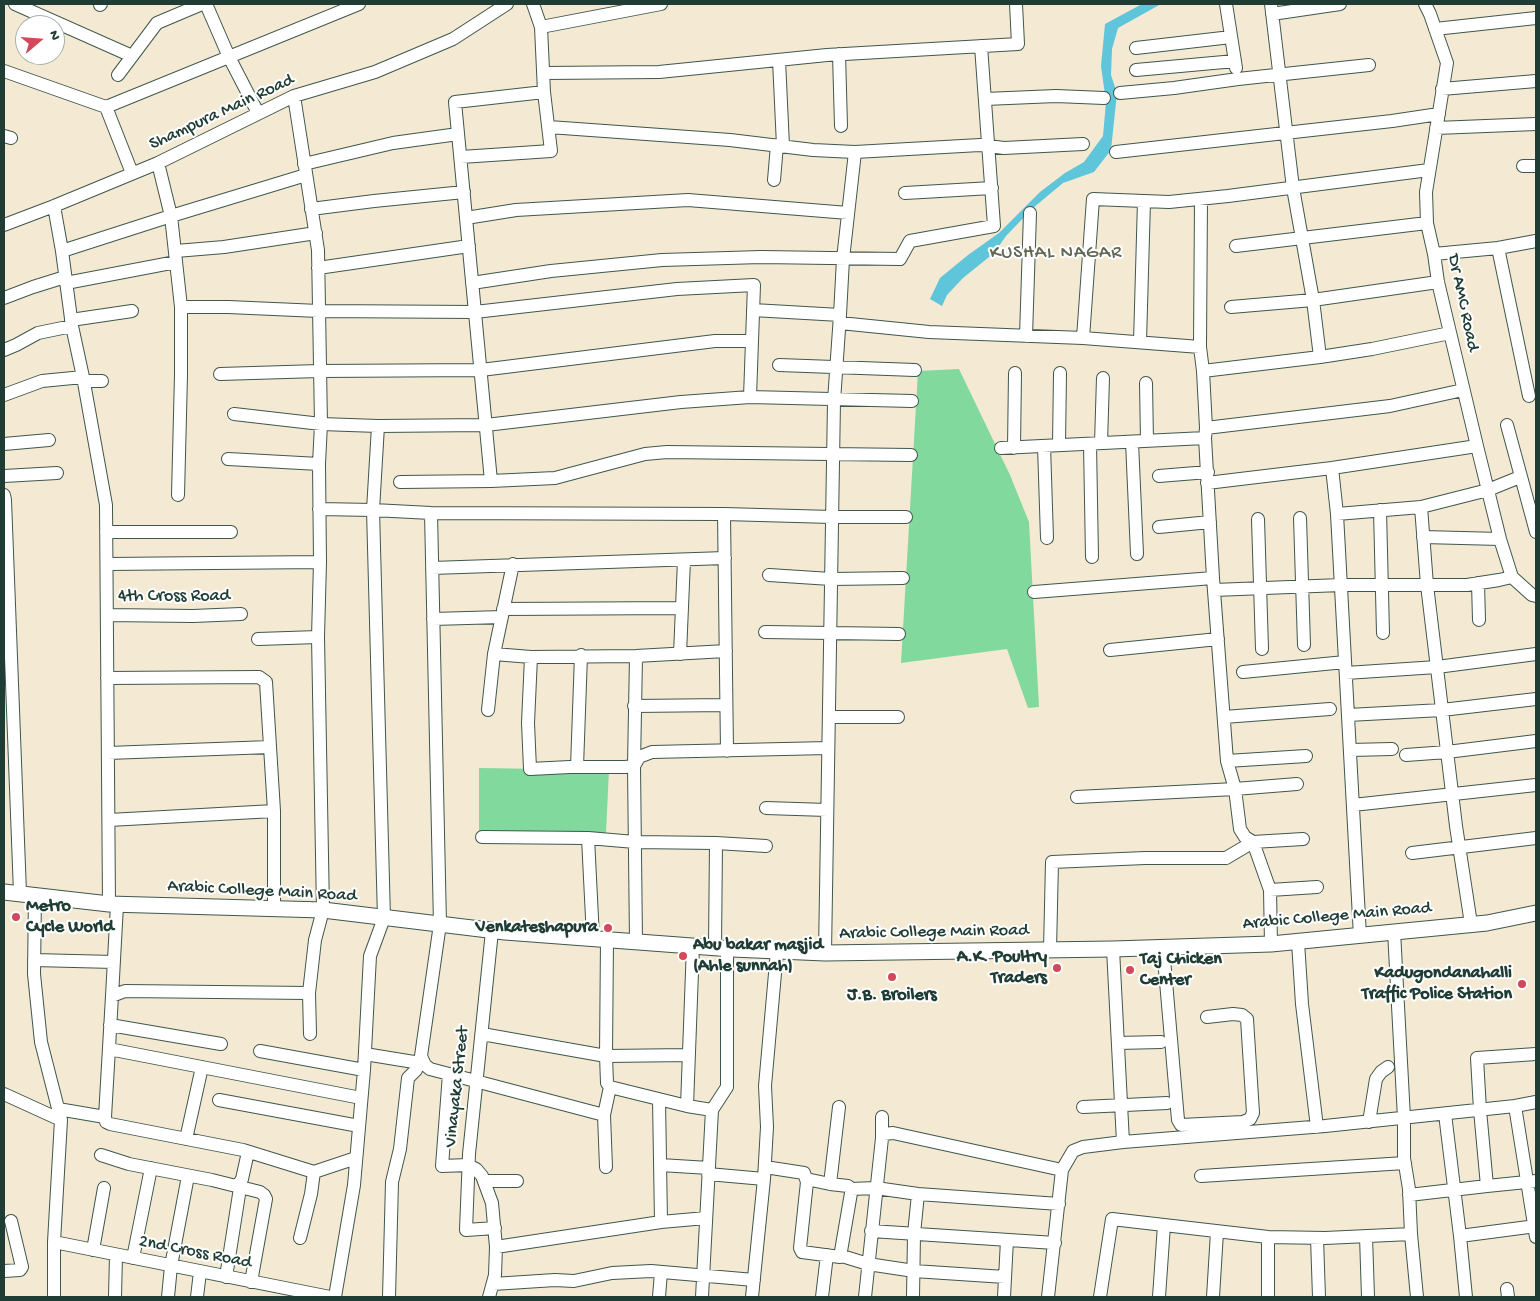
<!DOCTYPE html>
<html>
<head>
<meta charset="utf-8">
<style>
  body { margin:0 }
  #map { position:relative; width:1540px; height:1301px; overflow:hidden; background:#f4e9d3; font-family:"Gochi Hand",sans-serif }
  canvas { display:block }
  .frame { position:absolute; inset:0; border:5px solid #1f3d34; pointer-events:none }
  .north { position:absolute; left:15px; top:15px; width:50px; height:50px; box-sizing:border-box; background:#fff; border:1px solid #a5b1ae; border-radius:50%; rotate:72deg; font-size:14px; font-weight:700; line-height:20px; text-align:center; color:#1f3d34 }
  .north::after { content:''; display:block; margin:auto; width:18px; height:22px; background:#d1495b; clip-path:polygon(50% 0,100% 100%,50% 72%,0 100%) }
</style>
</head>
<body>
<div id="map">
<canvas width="1540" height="1301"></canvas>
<div class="frame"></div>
<div class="north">N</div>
</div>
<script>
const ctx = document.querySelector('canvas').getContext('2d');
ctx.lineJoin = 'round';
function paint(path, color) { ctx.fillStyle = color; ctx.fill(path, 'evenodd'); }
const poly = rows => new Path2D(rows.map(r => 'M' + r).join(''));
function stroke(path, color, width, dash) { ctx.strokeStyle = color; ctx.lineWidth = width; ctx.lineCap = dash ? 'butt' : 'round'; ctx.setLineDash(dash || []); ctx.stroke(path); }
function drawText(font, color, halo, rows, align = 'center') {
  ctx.font = font + ' "Gochi Hand",sans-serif'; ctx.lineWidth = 4; ctx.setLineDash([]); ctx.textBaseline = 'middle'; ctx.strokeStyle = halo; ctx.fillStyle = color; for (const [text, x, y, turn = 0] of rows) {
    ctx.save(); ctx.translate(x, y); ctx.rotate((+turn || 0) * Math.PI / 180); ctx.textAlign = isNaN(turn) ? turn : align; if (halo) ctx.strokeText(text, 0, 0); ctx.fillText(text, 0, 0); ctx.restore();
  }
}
const green = poly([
  [959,369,1010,475,1029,522,1039,707,1028,708,1007,649,901,663,918,371],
  [479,768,609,770,606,833,479,831]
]);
const water = poly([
  [1142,4,1161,4,1118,28,1112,49,1111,75,1117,93,1111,150,1094,172,1063,183,1033,208,1006,236,994,253,963,278,947,295,942,306,930,299,940,278,968,255,999,233,1040,192,1065,173,1084,162,1103,136,1106,102,1101,66,1105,24]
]);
const minor = poly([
  [15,4,132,56],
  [206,4,229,57,258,113],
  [1226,4,1236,68],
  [1425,4,1430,14,1447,63,1426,192,1427,223,1434,254,1438,282,1477,446,1500,539,1512,577,1532,595,1536,596],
  [100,5,101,4],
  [1272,14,1340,4],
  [541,27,661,4],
  [1435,29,1536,18],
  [1136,48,1231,37],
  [839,54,841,126],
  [779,60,783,146],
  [1136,70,1235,61],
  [4,71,106,107,359,4],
  [544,73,659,72,827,55,1018,44,1016,4],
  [118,75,157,23,202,4],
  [1442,89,1536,81],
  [1120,93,1174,88,1238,79,1369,65],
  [294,96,318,250,321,424,319,464,320,562,318,637,323,910,315,940,309,993,310,1034],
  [985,99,1056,96,1104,98],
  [106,107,132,173],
  [549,127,730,140,813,150,855,152,980,145,1004,148,1083,144],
  [1436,128,1536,124],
  [4,136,11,138],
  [1116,152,1392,121,1439,114],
  [461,157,551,151,544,92,541,27,533,4],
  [158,163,171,216,306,175],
  [304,164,393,143,458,134],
  [1523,166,1536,166],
  [774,180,777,145],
  [905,193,992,188],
  [1201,199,1200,347,1203,371,1206,428,1205,438,1213,578,1227,761,1235,789,1240,829,1245,837,1253,842,1270,890,1271,944],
  [54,206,62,251,72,326,83,377,106,505,109,904],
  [311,209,374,201,464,192],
  [466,218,516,210,688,200,848,213],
  [4,225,54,206,158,163,294,96,375,72,453,39,507,4],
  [1236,246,1427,223],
  [1498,248,1529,396],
  [62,251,171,216,181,307,181,375,178,495],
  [176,251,224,247,316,233],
  [1434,254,1498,248,1536,241],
  [318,268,469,246],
  [66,283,176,262],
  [472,283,551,271,662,260,761,257,900,259,910,241,994,226,981,46],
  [4,298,33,287,65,277],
  [181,307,228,307,319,311,475,312,677,289,754,285,750,397],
  [1231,307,1313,300,1438,282],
  [753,310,840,315],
  [71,320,132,311],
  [840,323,929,332,1083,338,1200,347],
  [1026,336,1030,213],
  [1083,338,1093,199,1169,202,1228,196,1429,170],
  [1140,342,1144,201],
  [4,350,16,345,38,333,72,326],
  [1320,357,1372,349,1450,333],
  [779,365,915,370],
  [1203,371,1320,357,1313,300,1293,188,1271,4],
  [220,374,319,371,481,370,715,341,752,341],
  [83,381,102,381],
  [1146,383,1147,441],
  [4,395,42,381,83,377],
  [234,414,321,424,378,426,486,425,681,402,750,397,912,401],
  [1507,425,1536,532],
  [1206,428,1390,406,1463,390],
  [1132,442,1137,554],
  [1101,443,1103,378],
  [4,444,49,440],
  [1090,444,1092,557],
  [1059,445,1060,373],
  [1044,446,1047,538],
  [1001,448,1205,438],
  [1014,448,1015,373],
  [228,459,319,464],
  [1332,468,1337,514,1360,936],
  [4,476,57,473],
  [1159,476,1208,472],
  [491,481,455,102,544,92],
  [400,482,491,481,555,478,645,454,667,452,911,455],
  [1207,483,1332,468,1477,446],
  [4,495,5,500,20,893],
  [1421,507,1488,490,1520,477],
  [319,509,373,510,431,513,724,514,832,517,906,517],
  [1380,510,1383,633],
  [724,514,727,751],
  [1337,514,1421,507,1427,585,1456,826,1471,924],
  [1300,518,1304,645],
  [1258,519,1262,649],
  [1159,527,1210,522],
  [106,532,231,532],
  [1423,537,1500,539],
  [107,564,320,562],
  [432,568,725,558],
  [769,575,831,579,903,578],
  [1478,583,1479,620],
  [1214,590,1341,585,1467,585,1499,580,1512,577],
  [1034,592,1213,578],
  [503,609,682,608],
  [107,615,193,616,241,614],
  [433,619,502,617],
  [765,632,899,634],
  [258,639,318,637],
  [1110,650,1218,639],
  [726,651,636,656,531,657,528,723,530,769,570,767,625,767,634,766,639,757,652,752,828,748],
  [494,654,531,657],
  [680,654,684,560],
  [1243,672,1345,662],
  [1346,673,1437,667,1536,654],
  [107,678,259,677,266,682,274,811,274,908],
  [634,706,726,705],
  [488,710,494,654,513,564],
  [1348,715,1442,710,1536,699],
  [829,717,898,717],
  [1224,717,1330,709],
  [1350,750,1392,749],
  [108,753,270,747],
  [1406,755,1447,752,1536,741],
  [1227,761,1306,756],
  [577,767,581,655],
  [1077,797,1235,789,1297,784],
  [1353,805,1536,785],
  [766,808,827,810],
  [109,820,274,811],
  [482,837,588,838,635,842,716,843,715,947],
  [588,838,593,938],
  [716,843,766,846],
  [1412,853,1536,838],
  [1270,890,1317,887],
  [35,895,34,974,41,1042,61,1120],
  [117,905,112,996,125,991,309,993],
  [492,931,469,1154,466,1230,495,1228],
  [1394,931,1404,1118,1404,1158,1409,1189,1411,1234,1417,1297],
  [607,939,606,1056,607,1083,610,1087,687,1106],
  [636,941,634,766,636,656],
  [1298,942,1302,1004,1317,1127],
  [693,945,687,1106,712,1110,702,1297],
  [1163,947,1178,1120,1181,1125,1243,1122,1250,1119,1253,1113,1247,1019,1242,1015,1233,1014,1207,1017],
  [1113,949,1123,1142],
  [1050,950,1052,862,1145,858,1226,858,1253,842,1303,839],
  [825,953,834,401,840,315,843,259,855,152],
  [34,960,114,962],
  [112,996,105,1117,106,1122,110,1124,243,1150,314,1172],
  [110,1025,221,1044],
  [482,1034,606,1056,689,1055],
  [1118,1043,1161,1042],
  [109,1049,361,1098],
  [260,1051,364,1070],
  [365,1054,420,1063],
  [1536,1054,1477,1058,1480,1110,1487,1186,1536,1181],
  [421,1056,425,1065,430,1069,604,1115,610,1087],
  [449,1074,442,1166,468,1165],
  [4,1094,61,1120,54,1242,54,1297],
  [659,1099,661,1222],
  [219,1100,359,1126],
  [1515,1106,1536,1102],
  [1083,1107,1167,1103],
  [58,1109,105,1117],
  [712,1110,727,1087,727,949],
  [1445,1114,1460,1236,1466,1297],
  [604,1115,606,1167],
  [1369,1122,1376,1079,1381,1072,1388,1067],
  [882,1138,884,1134,893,1133,1062,1170],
  [186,1139,202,1067],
  [101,1155,129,1164,212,1180,260,1192,264,1195,266,1199,251,1282],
  [468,1165,476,1169,482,1176,492,1203,496,1247,495,1275,489,1297],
  [660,1165,709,1168],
  [765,1167,804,1173,807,1182],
  [708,1174,764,1179,752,1297],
  [1201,1176,1405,1163],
  [764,1179,767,1127,765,1086,777,951],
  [484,1181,517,1181],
  [830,1184,848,1186,851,1189,851,1193,840,1257,802,1252,800,1248,807,1182,811,1180,830,1184,839,1107],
  [237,1187,242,1179,248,1152],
  [851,1189,876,1188,918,1194,1059,1204],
  [1409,1195,1487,1186],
  [871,1231,1055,1243],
  [1366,1236,1368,1297],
  [1460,1236,1536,1226],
  [300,1238,311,1194,314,1172,356,1158],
  [1317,1238,1319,1297],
  [54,1242,330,1297],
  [496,1247,661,1222,706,1218],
  [93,1250,104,1188],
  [842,1256,868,1264,914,1271,1005,1277],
  [133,1258,151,1168],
  [4,1271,20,1270,22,1267,11,1221],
  [226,1277,240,1188],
  [493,1284,555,1280,574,1281,612,1273,651,1271,754,1280],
  [1507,1289,1508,1297],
  [115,1297,116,1255],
  [168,1297,171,1266,188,1176],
  [197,1297,200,1272],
  [335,1297,354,1185,364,1070,370,956,384,918,373,510,378,426],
  [389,1297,392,1182,400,1149,408,1078,416,1070,421,1056,440,924,431,513],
  [659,1297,661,1272],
  [822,1297,827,1255],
  [865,1297,882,1138,882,1117],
  [913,1297,914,1234,918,1194],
  [1004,1297,1007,1240],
  [1048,1297,1062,1170,1073,1151,1083,1147,1123,1142,1325,1126,1515,1106,1536,1237],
  [1100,1297,1112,1219,1268,1237,1325,1238,1411,1234],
  [1159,1297,1164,1225],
  [1213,1297,1217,1232],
  [1268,1297,1268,1237]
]);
const major = poly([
  [4,892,109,904,323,910,505,932,732,949,825,953,1113,949,1271,944,1487,923,1536,913]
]);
const markers = [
  [16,917,5,"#d1495b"],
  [608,928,5,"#d1495b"],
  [683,956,5,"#d1495b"],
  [1057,968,5,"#d1495b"],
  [1130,970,5,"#d1495b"],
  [892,977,5,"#d1495b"],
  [1522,984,5,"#d1495b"]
];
const streetNames = [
  ["Shampura Main Road",222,113,-25],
  ["Dr AMC Road",1462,303,78],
  ["4th Cross Road",174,597],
  ["Arabic College Main Road",262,892,3],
  ["Arabic College Main Road",1337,917,-5],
  ["Arabic College Main Road",934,933,-1],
  ["Vinayaka Street",458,1087,-84],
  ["2nd Cross Road",195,1253,11]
];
const poiNames = [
  ["Metro",26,907],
  ["Cycle World",26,928],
  ["Venkateshapura",598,928,"right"],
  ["Abu bakar masjid",693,946],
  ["(Ahle sunnah)",693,967],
  ["A.K. Poultry",1047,958,"right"],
  ["Traders",1047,979,"right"],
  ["Taj Chicken",1140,960],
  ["Center",1140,981],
  ["Kadugondanahalli",1512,974,"right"],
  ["Traffic Police Station",1512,995,"right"],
  ["J.B. Broilers",892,996,"center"]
];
const neighbourhoodNames = [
  ["KUSHAL NAGAR",1056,254]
];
paint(green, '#82d99d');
paint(water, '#5ec5db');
stroke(minor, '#3f574c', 14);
stroke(major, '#3f574c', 17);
stroke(minor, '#fff', 12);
stroke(major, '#fff', 15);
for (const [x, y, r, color] of markers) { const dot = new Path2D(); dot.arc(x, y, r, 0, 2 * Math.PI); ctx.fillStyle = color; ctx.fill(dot); stroke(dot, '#fff', 2); }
drawText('18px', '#1f3d34', '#fff', streetNames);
drawText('bold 18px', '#1f3d34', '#fff', poiNames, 'left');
ctx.letterSpacing = '1px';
drawText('19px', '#606753', '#fff', neighbourhoodNames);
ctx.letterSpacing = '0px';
</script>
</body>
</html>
